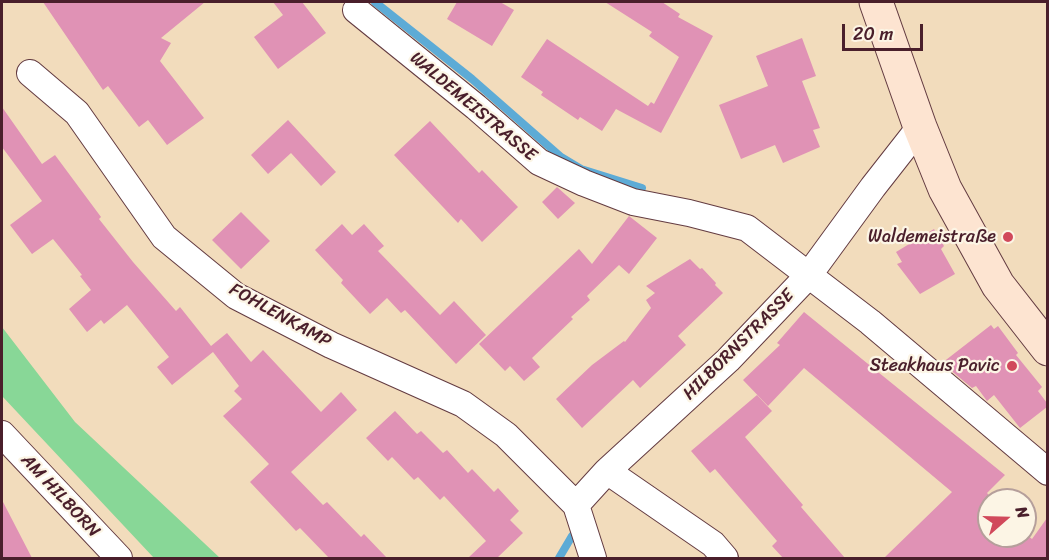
<!DOCTYPE html>
<html>
<head>
<meta charset="utf-8">
<style>
  body { margin:0 }
  #map { position:relative; width:1049px; height:560px; overflow:hidden; background:#f2dcbc; font-family:Sriracha,sans-serif }
  canvas { display:block }
  .frame { position:absolute; inset:0; border:3px solid #4a1f2b; pointer-events:none }
  .north { position:absolute; left:977px; top:488px; width:60px; height:60px; box-sizing:border-box; background:#fcf5e5; border:2px solid #b59f9b; border-radius:50%; rotate:70deg; font-size:16px; font-weight:700; line-height:24px; text-align:center; color:#4a1f2b }
  .north::after { content:''; display:block; margin:auto; width:21px; height:27px; background:#d1495b; clip-path:polygon(50% 0,100% 100%,50% 72%,0 100%) }
  .scale { position:absolute; left:842px; top:24px; width:81px; height:27px; box-sizing:border-box; border:3px solid #4a1f2b; border-top:0; padding-left:8px; font-size:18px; line-height:21px; white-space:nowrap; color:#4a1f2b; -webkit-text-stroke:4px #fcf5e5; paint-order:stroke }
</style>
</head>
<body>
<div id="map">
<canvas width="1049" height="560"></canvas>
<div class="frame"></div>
<div class="north">N</div>
<div class="scale">20 m</div>
</div>
<script>
const ctx = document.querySelector('canvas').getContext('2d');
ctx.lineJoin = 'round';
function paint(path, color) { ctx.fillStyle = color; ctx.fill(path, 'evenodd'); }
const poly = rows => new Path2D(rows.map(r => 'M' + r).join(''));
function stroke(path, color, width, dash) { ctx.strokeStyle = color; ctx.lineWidth = width; ctx.lineCap = dash ? 'butt' : 'round'; ctx.setLineDash(dash || []); ctx.stroke(path); }
function drawText(font, color, halo, rows, align = 'center') {
  ctx.font = font + ' Sriracha,sans-serif'; ctx.lineWidth = 4.5; ctx.setLineDash([]); ctx.textBaseline = 'middle'; ctx.strokeStyle = halo; ctx.fillStyle = color; for (const [text, x, y, turn = 0] of rows) {
    ctx.save(); ctx.translate(x, y); ctx.rotate((+turn || 0) * Math.PI / 180); ctx.textAlign = isNaN(turn) ? turn : align; if (halo) ctx.strokeText(text, 0, 0); ctx.fillText(text, 0, 0); ctx.restore();
  }
}
const green = poly([
  [2,327,75,422,220,558,154,558,2,396]
]);
const stream = poly([
  [375,2,472,79,561,157,581,169,642,188],
  [559,558,572,536]
]);
const building = poly([
  [43,2,205,2,161,38,171,43,160,61,204,118,167,145,148,120,139,127,108,86,103,90],
  [273,2,302,2,326,33,278,69,254,37,283,15],
  [457,2,500,2,514,10,492,46,447,19],
  [605,2,662,2,680,14,678,17,713,36,661,133,616,109,602,131,580,117,578,120,541,95,543,92,521,77,547,39,648,106,651,102,654,104,679,57,649,36,652,32],
  [802,38,816,76,802,81,820,128,813,130,820,147,783,163,775,145,741,159,719,105,768,86,756,56],
  [2,107,42,164,55,155,101,217,99,219,133,262,176,311,180,307,211,346,227,333,251,362,263,350,321,412,341,392,357,410,291,472,323,505,327,502,361,537,364,534,387,558,329,558,300,528,296,531,250,482,269,464,223,416,242,399,234,391,239,386,213,352,172,385,157,367,169,357,127,305,104,324,101,320,87,332,69,309,91,290,80,276,82,275,53,239,32,254,10,225,42,201,2,147],
  [288,120,336,172,321,186,291,153,268,174,251,155],
  [430,121,479,173,482,170,518,207,482,242,461,219,458,223,394,155],
  [557,187,575,203,558,219,542,202],
  [241,212,270,241,241,269,212,240],
  [629,216,657,238,629,274,619,265,587,296,590,300,571,317,573,319,532,358,540,367,524,381,510,366,505,371,479,344,579,249,592,264],
  [342,224,352,235,364,224,384,246,378,251,440,315,454,301,486,335,456,364,405,310,401,313,387,298,370,314,341,283,343,280,315,250],
  [934,229,944,246,941,249,955,274,920,294,897,264,902,262,896,252],
  [690,259,700,269,702,268,716,283,715,285,723,293,678,336,686,345,640,388,633,380,582,428,556,399,592,365,624,341,625,342,651,308,646,300,655,293,646,286],
  [804,312,1005,475,987,493,993,500,989,500,989,536,1025,536,1025,533,1032,539,1047,518,1047,558,884,558,952,492,804,368,768,406,743,380,780,345,777,343],
  [991,325,994,329,998,326,1018,353,1016,355,1042,387,1038,391,1047,403,1047,407,1020,428,994,395,987,401,976,386,972,388,942,363],
  [757,395,772,411,745,437,803,505,801,507,845,558,783,558,772,546,777,541,715,469,710,473,691,451],
  [395,411,417,434,421,431,443,453,447,450,468,473,472,469,494,492,498,488,519,511,510,520,523,533,497,558,468,558,486,541,444,496,440,500,418,477,414,480,392,457,388,461,366,438],
  [2,500,32,558,2,558]
]);
const street = poly([
  [356,10,476,107,539,162,584,183,633,202,689,213,747,228,870,322,1048,472],
  [30,73,77,113,164,237,236,296,331,345,463,404,506,435,576,505,593,558],
  [2,434,119,558],
  [607,471,713,544,725,558],
  [576,505,607,471,728,360,808,276,873,187,920,127]
]);
const secondary = poly([
  [876,2,920,127,945,189,998,285,1048,349]
]);
const markers = [
  [1008,237,6,"#d1495b"],
  [1012,366,6,"#d1495b"]
];
const streetNames = [
  ["WALDEMEISTRASSE",473,107,40],
  ["FOHLENKAMP",280,316,29],
  ["HILBORNSTRASSE",739,345,-45],
  ["AM HILBORN",60,496,47]
];
const poiNames = [
  ["Waldemeistraße",996,237],
  ["Steakhaus Pavic",1000,366]
];
paint(green, '#88d797');
stroke(stream, '#5dabd6', 8);
paint(building, '#e092b5');
stroke(street, '#633b41', 28);
stroke(secondary, '#633b41', 35);
stroke(street, '#fff', 26);
stroke(secondary, '#fde4d1', 33);
for (const [x, y, r, color] of markers) { const dot = new Path2D(); dot.arc(x, y, r, 0, 2 * Math.PI); ctx.fillStyle = color; ctx.fill(dot); stroke(dot, '#fcf5e5', 2); }
drawText('18px', '#4a1f2b', '#fcf5e5', streetNames);
drawText('18px', '#4a1f2b', '#fcf5e5', poiNames, 'right');
</script>
</body>
</html>
